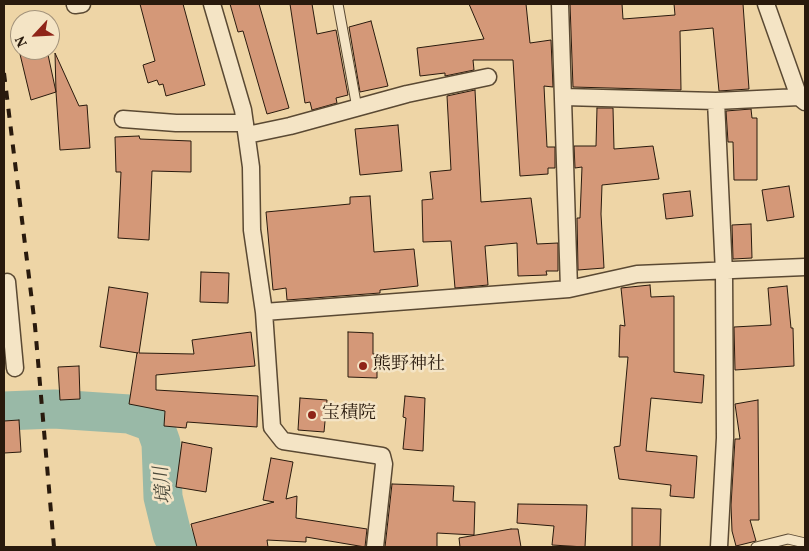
<!DOCTYPE html>
<html>
<head>
<meta charset="utf-8">
<style>
  body { margin:0 }
  #map { position:relative; width:809px; height:551px; overflow:hidden; background:#eed5a6; font-family:Vollkorn,serif }
  canvas { display:block }
  .frame { position:absolute; inset:0; border:5px solid #291a0d; pointer-events:none }
  .north { position:absolute; left:10px; top:10px; width:50px; height:50px; box-sizing:border-box; background:#f4e4c5; border:1px solid #a3937b; border-radius:50%; rotate:245deg; font-size:14px; font-weight:700; line-height:20px; text-align:center; color:#291a0d }
  .north::after { content:''; display:block; margin:auto; width:18px; height:22px; background:#8f2418; clip-path:polygon(50% 0,100% 100%,50% 72%,0 100%) }
</style>
</head>
<body>
<div id="map">
<canvas width="809" height="551"></canvas>
<div class="frame"></div>
<div class="north">N</div>
</div>
<script>
const ctx = document.querySelector('canvas').getContext('2d');
ctx.lineJoin = 'round';
const poly = rows => new Path2D(rows.map(r => 'M' + r).join(''));
function stroke(path, color, width, dash) { ctx.strokeStyle = color; ctx.lineWidth = width; ctx.lineCap = dash ? 'butt' : 'round'; ctx.setLineDash(dash || []); ctx.stroke(path); }
function paint(path, color) { ctx.fillStyle = color; ctx.fill(path, 'evenodd'); }
function drawText(font, color, halo, rows, align = 'center') {
  ctx.font = font + ' Vollkorn,"Noto Serif JP",serif'; ctx.lineWidth = 5; ctx.setLineDash([]); ctx.textBaseline = 'middle'; ctx.strokeStyle = halo; ctx.fillStyle = color; for (const [text, x, y, turn = 0] of rows) {
    ctx.save(); ctx.translate(x, y); ctx.rotate((+turn || 0) * Math.PI / 180); ctx.textAlign = isNaN(turn) ? turn : align; if (halo) ctx.strokeText(text, 0, 0); ctx.fillText(text, 0, 0); ctx.restore();
  }
}
const river = poly([
  [4,411,54,409,129,414,154,423,161,443,163,497,172,534,178,547]
]);
const building = poly([
  [140,4,183,4,205,85,166,96,163,84,159,85,157,80,148,83,143,65,155,61,140,4],
  [230,4,259,4,289,108,267,114,243,31,238,32,230,4],
  [290,4,312,4,317,34,336,30,348,95,336,98,337,103,312,110,310,102,305,103,290,4],
  [469,4,526,4,530,43,551,40,553,87,544,86,547,147,555,147,555,168,548,168,548,174,520,176,513,60,473,60,474,70,445,76,445,73,420,76,417,48,484,39,469,4],
  [570,4,622,4,623,19,675,15,674,4,743,4,749,89,719,91,713,28,680,31,681,90,573,87,570,4],
  [371,21,388,86,360,92,349,27,371,21],
  [19,50,47,50,56,92,55,53,79,106,87,105,90,148,60,150,56,92,31,100,19,50],
  [475,90,481,202,531,198,537,244,558,243,558,271,546,271,547,275,518,276,517,243,485,246,488,285,455,288,451,241,423,242,422,200,433,199,430,172,451,170,447,96,475,90],
  [597,108,613,108,614,149,653,146,659,179,602,185,601,214,604,268,578,270,577,218,580,218,582,167,575,168,574,146,596,146,597,108],
  [751,109,752,118,757,118,757,180,734,180,733,142,728,142,726,111,751,109],
  [398,125,402,171,360,175,355,129,398,125],
  [139,136,140,139,191,141,191,172,152,171,149,240,118,238,121,172,116,172,115,137,139,136],
  [789,186,794,217,767,221,762,190,789,186],
  [690,191,693,216,666,219,663,194,690,191],
  [370,196,374,252,414,249,418,286,380,290,380,293,287,300,286,288,273,290,266,212,350,204,350,197,370,196],
  [751,224,752,258,733,259,732,225,751,224],
  [201,272,229,273,228,303,200,302,201,272],
  [650,285,651,297,674,296,674,372,704,375,702,403,651,398,646,451,697,456,694,498,670,496,671,485,619,479,614,447,620,446,628,357,619,357,620,325,625,326,621,288,650,285],
  [787,286,791,328,793,328,794,366,735,370,734,327,771,325,768,288,787,286],
  [109,287,148,293,139,353,194,354,192,340,251,332,255,366,156,375,156,390,258,396,257,427,187,422,186,428,164,426,165,411,129,404,137,353,138,353,100,347,109,287],
  [348,332,373,333,373,354,377,354,377,378,348,377,348,332],
  [79,366,80,399,60,400,58,367,79,366],
  [405,396,425,398,423,451,403,449,406,418,403,417,405,396],
  [300,398,327,400,324,432,298,430,300,398],
  [758,400,759,520,750,520,756,541,736,546,732,531,731,505,735,439,740,439,735,404,758,400],
  [19,420,21,452,4,453,4,421,19,420],
  [182,442,212,448,206,492,176,487,182,442],
  [271,458,293,462,286,499,297,496,296,518,367,529,365,547,306,537,306,542,267,540,268,547,197,547,191,524,274,502,263,500,271,458],
  [392,484,454,486,453,501,475,502,474,535,437,533,437,547,385,547,392,484],
  [518,504,587,505,585,547,552,545,554,526,517,523,518,504],
  [632,508,661,509,660,547,632,547,632,508],
  [511,529,518,529,521,547,460,547,459,538,511,529]
]);
const lane = poly([
  [338,4,357,108],
  [756,547,788,539,805,543]
]);
const street = poly([
  [212,4,243,110,251,167,252,230,264,312,272,427,283,441,382,456,384,464,375,547],
  [560,4,569,289],
  [766,4,799,97],
  [75,5,82,4],
  [564,97,716,101,799,97,805,102],
  [716,101,724,273,725,438,719,547],
  [123,119,176,123,245,123],
  [247,135,290,126,407,94,488,77],
  [4,283,7,282,15,368],
  [264,312,569,289,637,274,805,267]
]);
const rail = poly([
  [4,73,35,326,54,547]
]);
const markers = [
  [363,366,5,"#8f2418"],
  [312,415,5,"#8f2418"]
];
const poiNames = [
  ["熊野神社",373,366],
  ["宝積院",322,415]
];
const waterNames = [
  ["境川",165,485,-96]
];
stroke(river, '#99b9a7', 39);
paint(building, '#d49878');
stroke(building, '#291a0d', 1);
stroke(lane, '#5a4933', 11);
stroke(street, '#5a4933', 19);
stroke(lane, '#f4e4c5', 9);
stroke(street, '#f4e4c5', 16);
stroke(rail, '#291a0d', 4, [9, 9]);
for (const [x, y, r, color] of markers) { const dot = new Path2D(); dot.arc(x, y, r, 0, 2 * Math.PI); ctx.fillStyle = color; ctx.fill(dot); stroke(dot, '#f4e4c5', 2); }
drawText('18px', '#291a0d', '#f4e4c5', poiNames, 'left');
drawText('italic 19px', '#4b4a3b', '#f4e4c5', waterNames);
</script>
</body>
</html>
